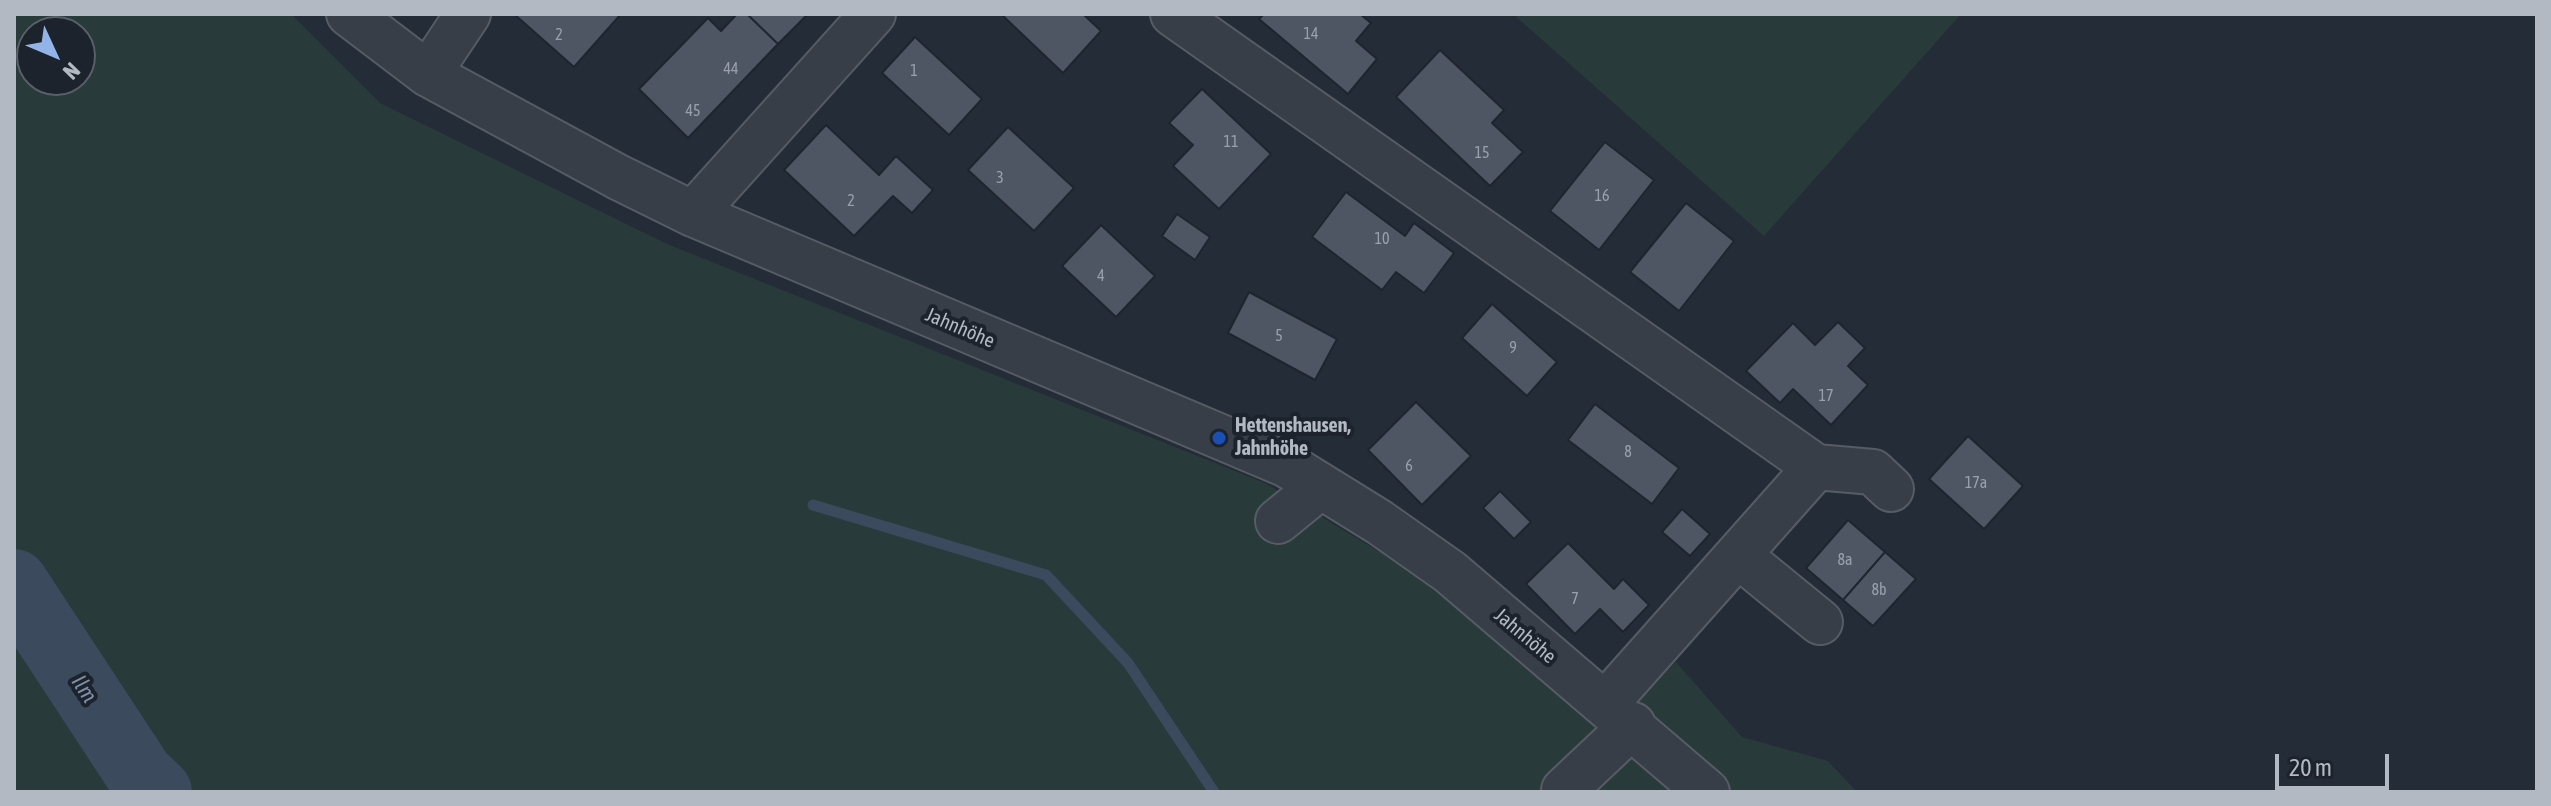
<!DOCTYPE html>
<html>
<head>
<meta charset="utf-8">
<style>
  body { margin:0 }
  #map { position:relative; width:2551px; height:806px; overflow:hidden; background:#242c37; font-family:"Asap Condensed",sans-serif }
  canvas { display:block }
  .frame { position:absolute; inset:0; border:16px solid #b3b9c3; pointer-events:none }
  .north { position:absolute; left:16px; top:16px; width:80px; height:80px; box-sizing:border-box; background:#1d232c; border:2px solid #595f68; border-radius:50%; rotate:134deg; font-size:22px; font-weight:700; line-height:32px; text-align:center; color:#b3b9c3 }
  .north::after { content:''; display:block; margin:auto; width:28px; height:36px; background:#92b4e9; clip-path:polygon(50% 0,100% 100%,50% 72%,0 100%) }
  .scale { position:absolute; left:2275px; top:754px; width:114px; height:36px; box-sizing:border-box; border:4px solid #b3b9c3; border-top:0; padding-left:10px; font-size:24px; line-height:28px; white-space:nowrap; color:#b3b9c3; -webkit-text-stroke:6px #1d232c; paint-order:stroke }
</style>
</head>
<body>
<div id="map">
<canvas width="2551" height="806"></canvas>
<div class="frame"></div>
<div class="north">N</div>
<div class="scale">20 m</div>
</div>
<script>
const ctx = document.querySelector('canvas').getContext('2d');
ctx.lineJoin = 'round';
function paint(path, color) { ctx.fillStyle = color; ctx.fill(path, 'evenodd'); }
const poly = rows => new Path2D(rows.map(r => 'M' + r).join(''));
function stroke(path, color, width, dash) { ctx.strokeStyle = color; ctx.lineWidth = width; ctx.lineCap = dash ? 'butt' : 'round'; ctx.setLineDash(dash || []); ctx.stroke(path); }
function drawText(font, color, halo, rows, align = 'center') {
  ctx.font = font + ' "Asap Condensed",sans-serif'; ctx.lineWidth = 8; ctx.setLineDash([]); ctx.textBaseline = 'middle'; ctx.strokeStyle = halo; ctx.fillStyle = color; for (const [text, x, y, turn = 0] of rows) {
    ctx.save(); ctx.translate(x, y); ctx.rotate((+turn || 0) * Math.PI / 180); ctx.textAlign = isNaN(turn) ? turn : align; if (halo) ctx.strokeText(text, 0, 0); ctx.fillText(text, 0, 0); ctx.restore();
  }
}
const green = poly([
  [14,14,291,14,380,103,667,244,1265,483,1633,704,1676,662,1742,737,1828,761,1857,792,14,792],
  [32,32,80,32,80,80,32,80],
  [1513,14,1961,14,1764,236]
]);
const stream = poly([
  [813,505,1046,575,1128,663,1214,792]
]);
const river = poly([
  [14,583,140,775,158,792]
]);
const building = poly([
  [514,14,621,14,574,67,514,14],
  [737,14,747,14,778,44,688,138,639,89,708,18,721,31,737,14],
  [747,14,808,14,778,44,747,14],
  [1001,14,1083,14,1101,31,1063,73,1001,14],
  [1264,14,1360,14,1371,23,1356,41,1377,59,1348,94,1259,19,1264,14],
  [915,37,982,99,949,135,882,73,915,37],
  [1440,50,1504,110,1492,123,1523,152,1490,186,1396,97,1440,50],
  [1202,89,1271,154,1219,209,1173,166,1193,145,1169,123,1202,89],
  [826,125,879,175,896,156,933,190,912,213,893,196,854,236,784,170,826,125],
  [1008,127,1074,188,1034,231,968,170,1008,127],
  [1605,142,1654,180,1599,250,1550,211,1605,142],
  [1346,192,1405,236,1414,223,1454,253,1424,293,1396,272,1382,290,1312,237,1346,192],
  [1686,203,1734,241,1679,311,1630,272,1686,203],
  [1177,214,1210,237,1195,260,1162,236,1177,214],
  [1101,225,1155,276,1116,317,1062,266,1101,225],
  [1249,292,1337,339,1315,380,1228,333,1249,292],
  [1492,304,1557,362,1527,396,1462,338,1492,304],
  [1838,322,1865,348,1848,366,1868,385,1831,425,1793,389,1780,403,1746,371,1793,323,1815,345,1838,322],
  [1416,402,1471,456,1422,505,1368,450,1416,402],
  [1595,404,1679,468,1652,504,1568,440,1595,404],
  [1968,436,2023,486,1984,529,1929,479,1968,436],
  [1500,491,1531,522,1514,539,1483,508,1500,491],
  [1682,509,1710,534,1690,556,1662,532,1682,509],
  [1848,520,1885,552,1843,600,1806,568,1848,520],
  [1568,543,1614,589,1623,579,1649,605,1623,632,1600,609,1575,634,1526,584,1568,543],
  [1885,552,1916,579,1873,626,1843,600,1885,552]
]);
const minor = poly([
  [349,14,428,74,618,177,693,214,1287,465,1379,522,1450,572,1707,792],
  [1173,14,1816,467,1606,703],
  [428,74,468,14],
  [693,214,873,14],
  [1816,467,1873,472,1891,489],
  [1278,521,1321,486],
  [1738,555,1820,622],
  [1564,790,1633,725]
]);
const markers = [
  [1219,438,8,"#1a4fb4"]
];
const numberNames = [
  ["14",1311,34],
  ["2",559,35],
  ["44",731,69],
  ["1",914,71],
  ["45",693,111],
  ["11",1231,142],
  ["15",1482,153],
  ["3",1000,178],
  ["16",1602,196],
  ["2",851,201],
  ["10",1382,239],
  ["4",1101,276],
  ["5",1279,336],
  ["9",1513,348],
  ["17",1826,396],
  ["8",1628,452],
  ["6",1409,466],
  ["17a",1976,483],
  ["8a",1845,560],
  ["8b",1879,590],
  ["7",1575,599]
];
const streetNames = [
  ["Jahnhöhe",960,328,23],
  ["Jahnhöhe",1525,636,40]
];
const poiNames = [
  ["Hettenshausen,",1235,426],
  ["Jahnhöhe",1235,449]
];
const waterNames = [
  ["Ilm",84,689,57]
];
paint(green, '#293a3a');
stroke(stream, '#3c4a5e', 11);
stroke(river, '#3c4a5e', 68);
paint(building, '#4d5662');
stroke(building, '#1f252e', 2);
stroke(minor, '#565c65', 48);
stroke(minor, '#383e47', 44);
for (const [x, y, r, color] of markers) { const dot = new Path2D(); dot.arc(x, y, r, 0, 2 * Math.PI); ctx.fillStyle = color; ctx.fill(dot); stroke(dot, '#1d232c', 3); }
drawText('16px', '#9aa0ab', null, numberNames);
drawText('20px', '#b3b9c3', '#1d232c', streetNames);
drawText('bold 20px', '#b3b9c3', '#1d232c', poiNames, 'left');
drawText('italic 22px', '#7e90a8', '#1d232c', waterNames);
</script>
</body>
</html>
